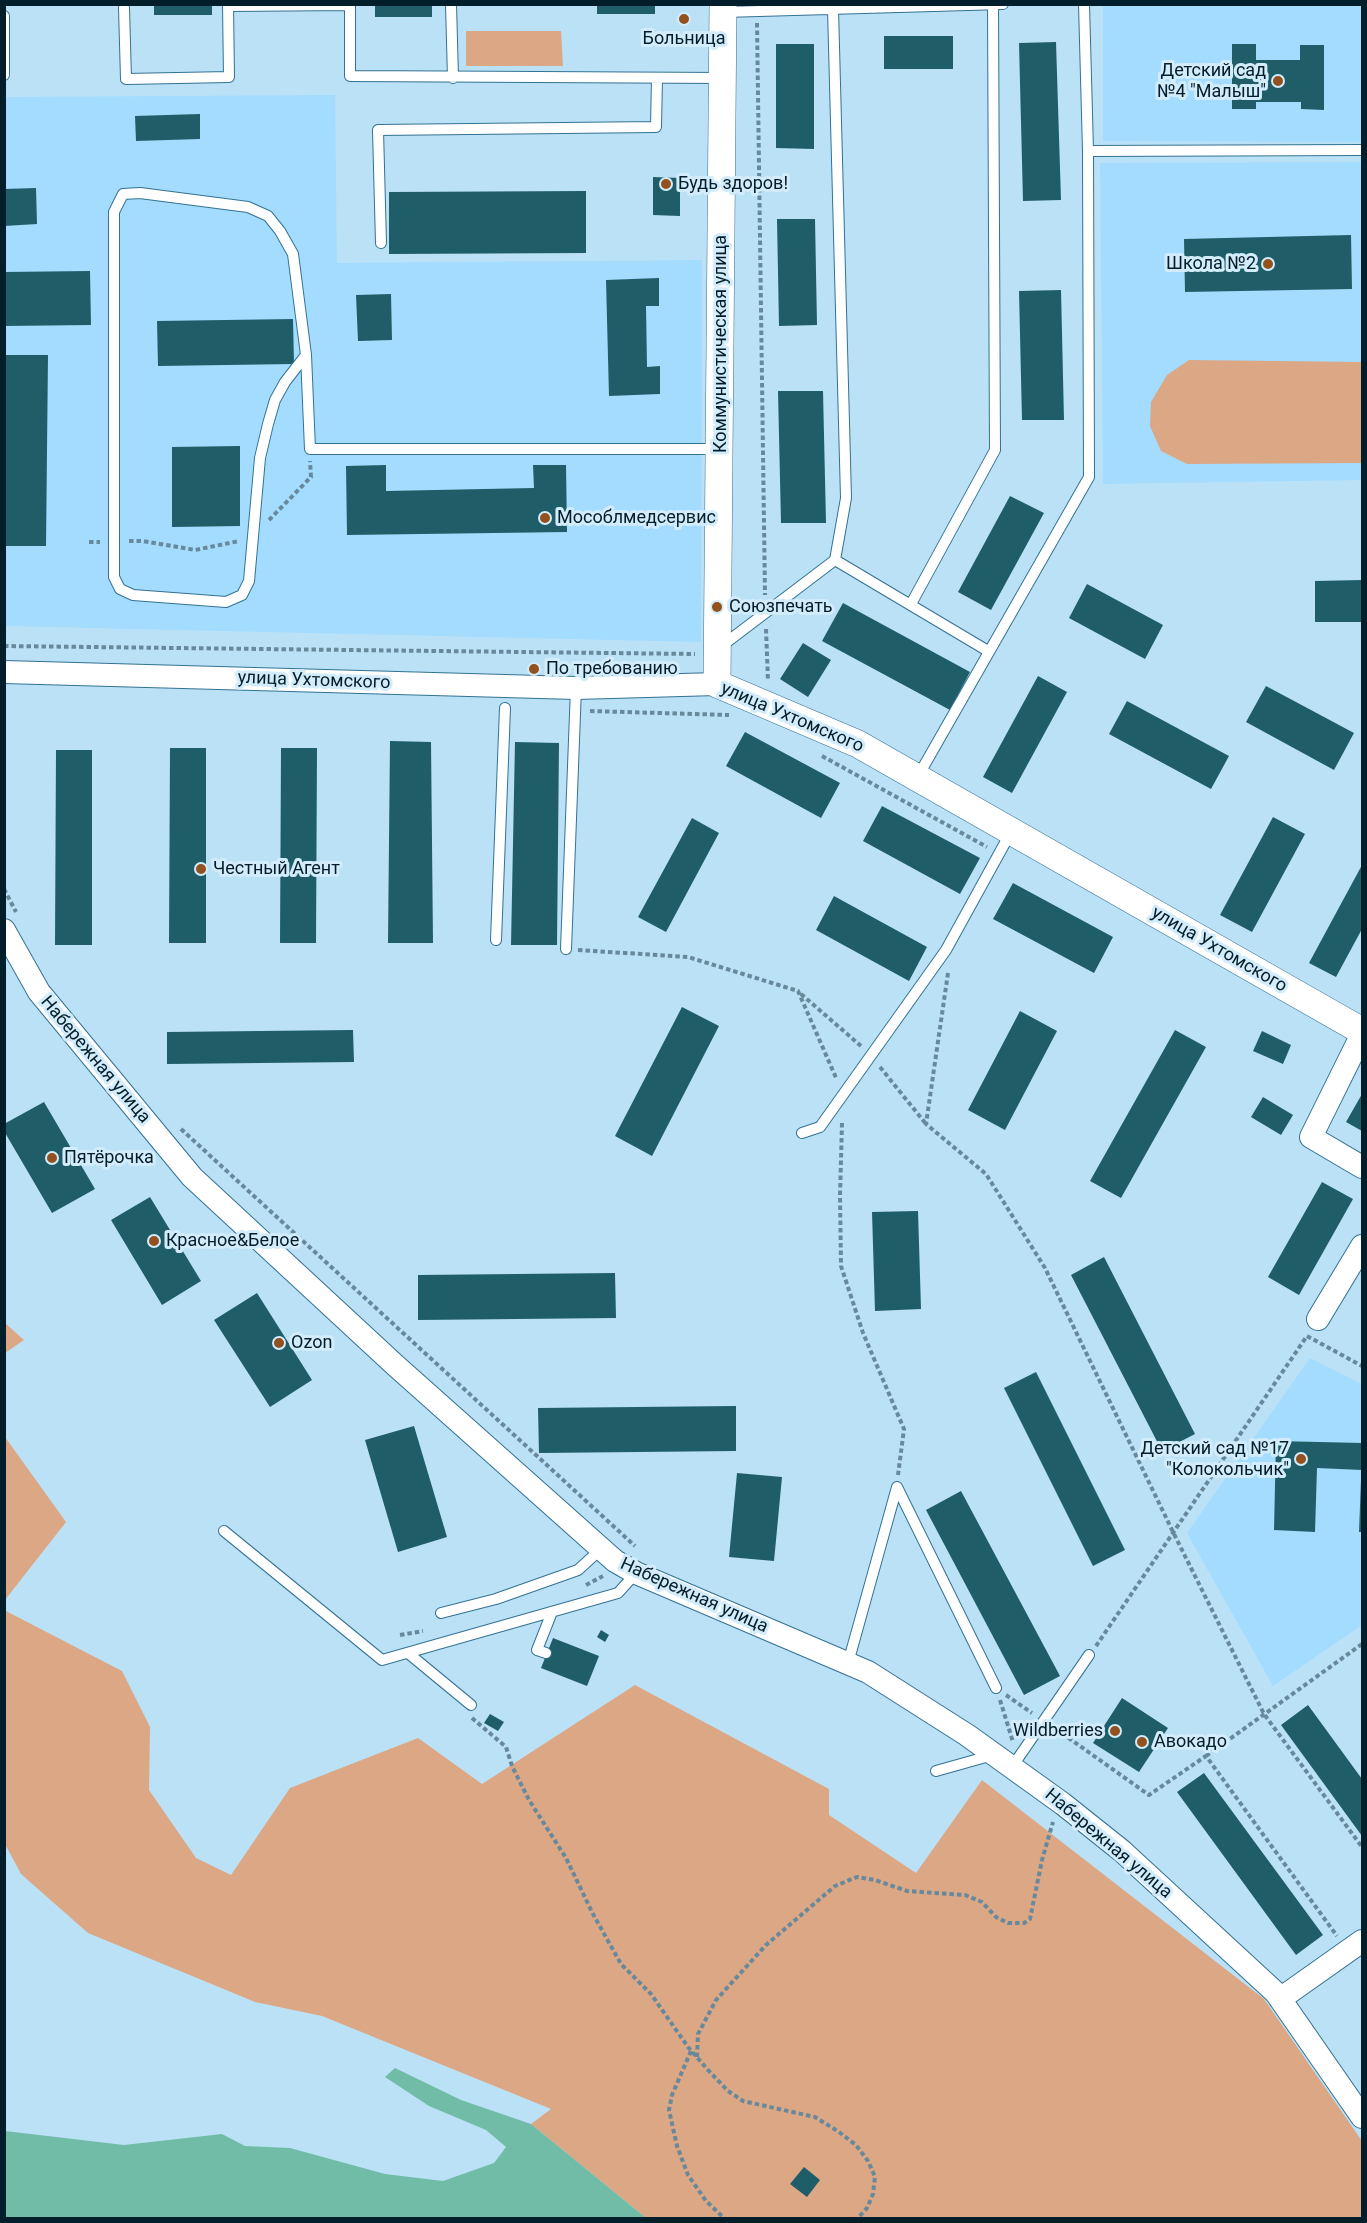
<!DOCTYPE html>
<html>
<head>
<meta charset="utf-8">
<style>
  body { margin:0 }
  #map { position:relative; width:1367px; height:2223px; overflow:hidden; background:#bbe1f7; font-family:Roboto,sans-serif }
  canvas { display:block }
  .frame { position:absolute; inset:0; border:6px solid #031e2b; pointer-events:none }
</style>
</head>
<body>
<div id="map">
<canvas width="1367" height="2223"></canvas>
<div class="frame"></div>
</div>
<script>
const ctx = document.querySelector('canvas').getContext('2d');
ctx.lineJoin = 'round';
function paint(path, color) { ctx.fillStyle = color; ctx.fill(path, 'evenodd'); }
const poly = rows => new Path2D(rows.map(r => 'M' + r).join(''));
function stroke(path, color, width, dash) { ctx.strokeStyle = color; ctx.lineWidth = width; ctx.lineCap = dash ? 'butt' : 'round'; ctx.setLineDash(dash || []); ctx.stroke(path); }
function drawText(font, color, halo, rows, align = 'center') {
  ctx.font = font + ' Roboto,sans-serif'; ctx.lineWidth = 6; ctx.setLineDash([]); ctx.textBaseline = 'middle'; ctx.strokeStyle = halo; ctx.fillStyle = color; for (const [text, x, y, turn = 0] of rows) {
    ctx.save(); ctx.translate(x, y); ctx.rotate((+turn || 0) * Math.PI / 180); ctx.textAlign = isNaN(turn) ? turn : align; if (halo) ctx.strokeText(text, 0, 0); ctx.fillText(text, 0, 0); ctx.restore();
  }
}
const built = poly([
  [1103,5,1362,5,1362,142,1103,141],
  [335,95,337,263,702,260,701,642,5,626,5,97],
  [1362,162,1362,480,1103,484,1100,163],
  [1310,1358,1362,1384,1362,1625,1273,1686,1187,1533]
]);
const green = poly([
  [466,31,561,31,563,66,466,66],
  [1189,360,1362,362,1362,463,1187,464,1161,451,1150,426,1151,402,1167,375],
  [5,1323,24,1340,5,1353,4,1353],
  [5,1437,66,1522,5,1600,4,1600],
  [4,1610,122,1671,150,1727,149,1790,196,1858,231,1875,290,1788,418,1738,482,1784,635,1685,829,1789,829,1815,916,1873,982,1780,1264,1999,1362,2141,1362,2218,646,2218,531,2124,551,2109,322,2016,255,2002,88,1933,21,1874,5,1844]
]);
const water = poly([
  [395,2068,461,2100,531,2124,646,2218,5,2218,5,2131,124,2145,222,2134,245,2146,290,2148,385,2174,443,2181,494,2163,506,2147,486,2130,429,2106,385,2077]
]);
const building = poly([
  [154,4,212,4,212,15,154,15],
  [375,4,432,4,432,17,375,17],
  [597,4,655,4,655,14,597,14],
  [884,36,953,36,953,69,884,69],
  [1056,42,1061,200,1023,201,1019,43],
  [776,44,814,44,814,149,776,148],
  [1232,44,1256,44,1256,60,1300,60,1300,45,1324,45,1324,110,1301,109,1301,102,1256,102,1256,109,1232,109],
  [200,114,200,139,136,141,135,116],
  [653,177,680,178,680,216,653,215],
  [36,188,37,224,4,226,4,189],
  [586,191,586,253,389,254,389,192],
  [777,219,815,219,817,325,779,326],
  [1351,235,1352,289,1185,292,1184,239],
  [90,271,91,325,4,326,4,272],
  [659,278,659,306,646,306,647,367,660,366,660,394,609,396,606,280],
  [1061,290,1064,420,1022,420,1019,291],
  [391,294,392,340,358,341,356,295],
  [293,319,294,364,158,366,157,321],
  [4,355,48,355,46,546,4,546],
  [778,391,823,391,826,523,781,523],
  [240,446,240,526,172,527,172,447],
  [386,465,386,491,534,488,533,465,566,465,567,532,347,535,346,466],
  [1010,496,1044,513,991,610,958,592],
  [1362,580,1362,622,1315,622,1315,581],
  [1087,584,1163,625,1145,659,1069,618],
  [843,603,970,672,950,710,822,641],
  [803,643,831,660,808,697,780,679],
  [1038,676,1067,692,1012,793,983,777],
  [1266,686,1354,733,1334,770,1246,722],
  [1127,701,1229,756,1211,789,1109,734],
  [745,732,840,783,821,818,726,766],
  [390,741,431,742,433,943,388,943],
  [515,742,559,743,557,945,511,945],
  [170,748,206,748,206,943,169,943],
  [281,748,317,748,316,943,280,943],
  [56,750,92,750,92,945,55,945],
  [882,806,980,858,960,894,863,841],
  [1273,817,1305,834,1252,932,1220,915],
  [692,818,719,833,666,932,638,917],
  [1362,865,1362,929,1336,977,1309,963],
  [1013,883,1113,937,1094,973,993,919],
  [834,896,927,947,909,981,816,930],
  [682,1007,719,1026,652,1156,615,1136],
  [1020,1011,1057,1031,1005,1130,968,1110],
  [353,1030,354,1062,167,1064,167,1032],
  [1175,1030,1206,1047,1121,1198,1090,1181],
  [1262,1031,1291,1045,1283,1064,1253,1051],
  [1362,1094,1362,1131,1346,1122],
  [1263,1097,1293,1115,1281,1135,1251,1117],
  [44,1102,95,1189,52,1213,4,1131,4,1124],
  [1322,1182,1353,1199,1299,1295,1268,1277],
  [150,1197,201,1281,162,1305,111,1220],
  [918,1211,921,1309,875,1311,872,1212],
  [1104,1257,1195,1434,1162,1451,1071,1275],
  [615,1273,616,1318,418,1320,418,1275],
  [257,1293,312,1380,270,1407,214,1320],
  [1036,1372,1125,1550,1093,1566,1004,1388],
  [736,1406,736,1451,539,1453,538,1408],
  [414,1426,447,1537,398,1552,365,1440],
  [1276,1441,1362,1443,1362,1470,1317,1468,1315,1532,1274,1530],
  [737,1473,782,1477,774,1561,729,1557],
  [1361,1480,1362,1480,1362,1532,1359,1532],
  [961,1491,1060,1676,1024,1695,926,1510],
  [601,1630,609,1635,605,1642,597,1637],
  [553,1638,599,1656,587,1686,541,1668],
  [1122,1698,1168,1728,1139,1772,1093,1743],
  [1308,1705,1362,1779,1362,1836,1281,1725],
  [490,1714,504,1722,498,1731,484,1723],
  [1204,1773,1323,1935,1296,1955,1177,1792],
  [804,2167,820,2180,807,2197,790,2184]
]);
const path = poly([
  [757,23,765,595],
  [269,520,311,477,310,461],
  [129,541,143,541,195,550,239,541],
  [89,542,100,542],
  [766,629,768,681],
  [4,646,695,654],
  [590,711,729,715],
  [822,756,987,847],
  [4,889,16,912],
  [578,950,688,957,798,991,837,1080],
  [948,973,926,1124,986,1174,1045,1268,1173,1532,1264,1714,1362,1847],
  [801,994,861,1046],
  [880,1067,926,1124],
  [842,1123,840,1196,841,1266,863,1333,904,1429,898,1475],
  [181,1129,635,1546],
  [586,1585,603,1576],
  [400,1635,423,1631],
  [1096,1646,1307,1336,1362,1366],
  [1006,1695,1032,1713],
  [1000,1700,1013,1742],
  [472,1718,506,1747,512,1766,529,1800,566,1858,593,1914,621,1964,651,1994,688,2047,708,2070,728,2091,743,2101,815,2117,839,2132,856,2145,868,2161,875,2177,873,2194,867,2208,858,2218],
  [1056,1729,1149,1795,1206,1756,1337,1936],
  [1206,1756,1362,1644],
  [691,2051,672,2095,669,2110,677,2146,688,2175,706,2201,724,2218],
  [697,2057,698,2034,716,2000,766,1945,835,1886,857,1877,875,1880,907,1891,965,1895,982,1902,996,1917,1008,1923,1024,1923,1030,1919,1042,1860,1053,1822]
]);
const service = poly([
  [451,4,453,78],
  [228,6,350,5,350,76,723,78],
  [124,8,126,79,229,77,228,4],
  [724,12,1003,4],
  [4,16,4,75],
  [1088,151,1362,150],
  [381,243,378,130,656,127,657,78],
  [306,355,285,382,275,400,268,424,260,458,249,581,242,595,226,602,133,595,120,589,114,577,114,212,123,194,140,193,248,207,268,216,280,231,293,254,306,355,310,449,720,449],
  [835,560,988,651],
  [911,604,995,450,993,5],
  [719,648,835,560,846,498,833,9],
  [917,778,1089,477,1088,151,1084,4],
  [496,940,505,708],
  [566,949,576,688],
  [802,1133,820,1127,946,950,1011,832],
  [897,1487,996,1688],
  [224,1531,382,1660,618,1593,636,1573],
  [441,1613,496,1599,578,1570,601,1549],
  [408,1653,471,1705],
  [546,1653,537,1650,552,1612],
  [848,1663,897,1487],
  [1012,1767,1089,1655],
  [936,1771,993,1755]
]);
const minor = poly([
  [4,672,576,688,717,684],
  [4,930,39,992,192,1177,395,1365,615,1561,636,1573,868,1672,967,1735,1063,1804,1122,1851,1276,1993,1362,2117],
  [1362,1034,1311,1137,1362,1167],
  [1318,1319,1362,1246],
  [1280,1999,1362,1941]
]);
const tertiary = poly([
  [723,4,717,684,858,744,1362,1031]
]);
const markers = [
  [684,19,6,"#93511f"],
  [1278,81,6,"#93511f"],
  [666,184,6,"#93511f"],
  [1268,264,6,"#93511f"],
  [545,518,6,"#93511f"],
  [717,607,6,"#93511f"],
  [534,669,6,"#93511f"],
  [201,869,6,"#93511f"],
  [52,1158,6,"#93511f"],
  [154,1241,6,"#93511f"],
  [279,1343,6,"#93511f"],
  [1301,1459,6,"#93511f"],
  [1115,1731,6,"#93511f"],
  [1142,1742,6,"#93511f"]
];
const poiNames = [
  ["Больница",684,39,"center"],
  ["Детский сад",1266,71,"right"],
  ["№4 \"Малыш\"",1266,92,"right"],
  ["Будь здоров!",678,184],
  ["Школа №2",1256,264,"right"],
  ["Мособлмедсервис",557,518],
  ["Союзпечать",729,607],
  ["По требованию",546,669],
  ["Честный Агент",213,869],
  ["Пятёрочка",64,1158],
  ["Красное&Белое",166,1241],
  ["Ozon",291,1343],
  ["Детский сад №17",1289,1449,"right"],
  ["\"Колокольчик\"",1289,1470,"right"],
  ["Wildberries",1103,1731,"right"],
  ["Авокадо",1154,1742]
];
const streetNames = [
  ["Коммунистическая улица",721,344,-90],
  ["улица Ухтомского",314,681,2],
  ["улица Ухтомского",792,718,23],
  ["улица Ухтомского",1219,950,30],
  ["Набережная улица",95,1060,50],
  ["Набережная улица",694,1596,24],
  ["Набережная улица",1108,1844,40]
];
paint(built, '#a3dcfe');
paint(green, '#dca785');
paint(water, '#71bca7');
paint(building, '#1f5d69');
stroke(service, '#337293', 12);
stroke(minor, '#337293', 24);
stroke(tertiary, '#337293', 28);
stroke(path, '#68899b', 4, [4.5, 3]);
stroke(service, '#fff', 10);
stroke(minor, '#fff', 22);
stroke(tertiary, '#fff', 27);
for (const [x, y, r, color] of markers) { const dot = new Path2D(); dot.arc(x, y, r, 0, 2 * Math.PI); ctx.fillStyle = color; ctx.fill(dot); stroke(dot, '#d3ecfb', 2); }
drawText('18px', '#031e2b', '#d3ecfb', poiNames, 'left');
drawText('18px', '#031e2b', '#d3ecfb', streetNames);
</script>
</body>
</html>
